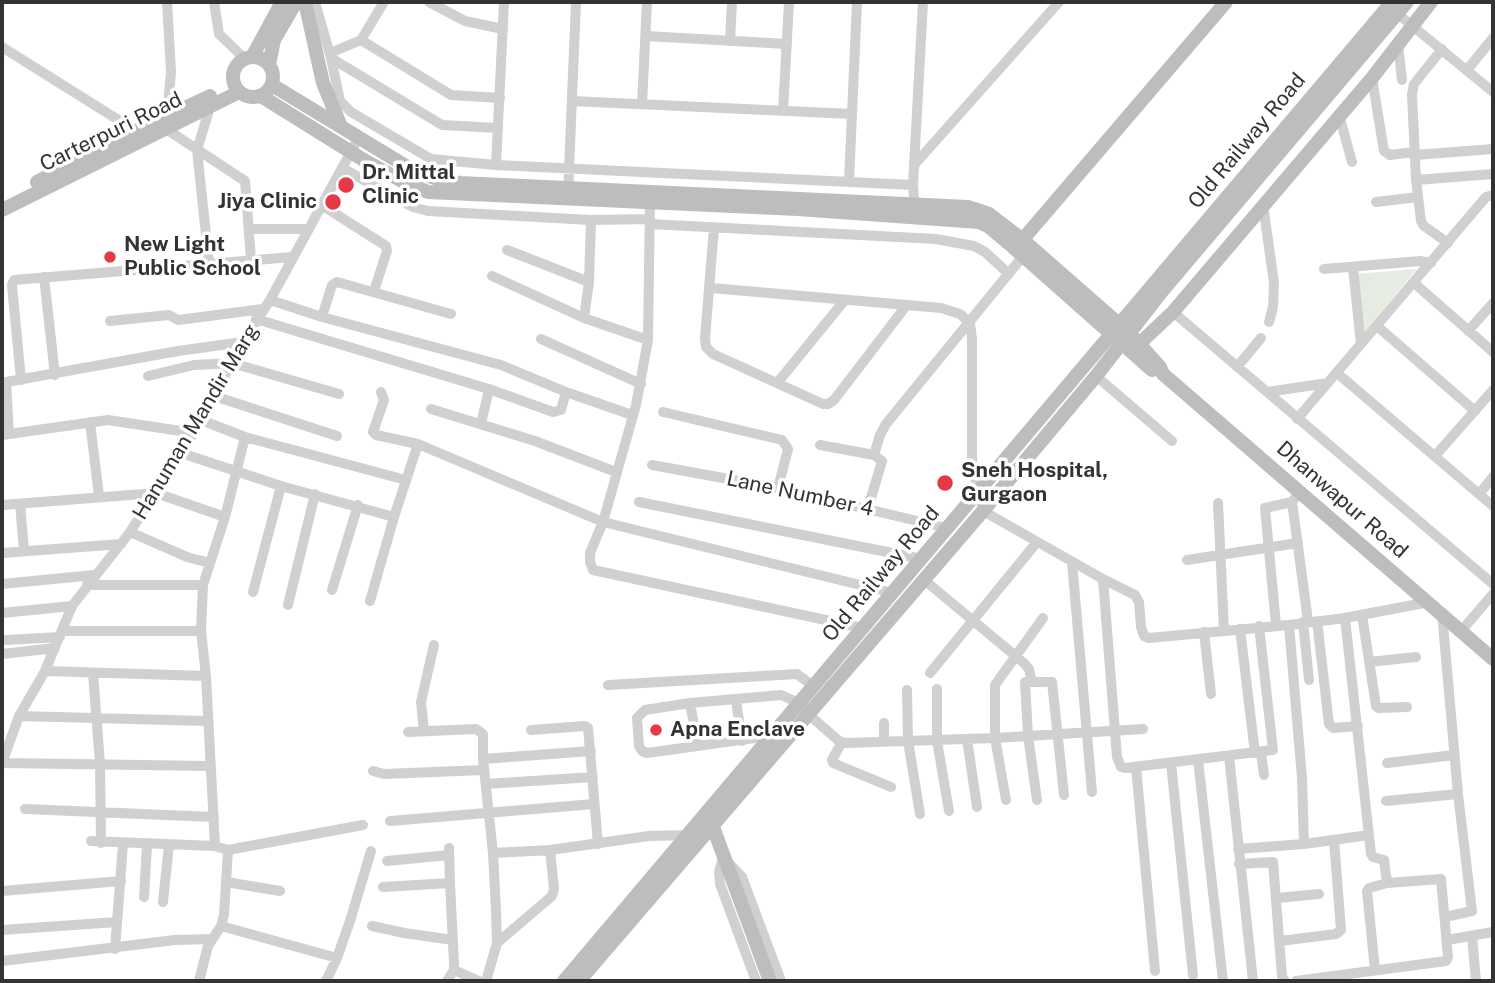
<!DOCTYPE html>
<html>
<head>
<meta charset="utf-8">
<style>
  body { margin:0 }
  #map { position:relative; width:1495px; height:983px; overflow:hidden; background:#fff; font-family:"Public Sans",sans-serif }
  canvas { display:block }
  .frame { position:absolute; inset:0; border:4px solid #333; pointer-events:none }
</style>
</head>
<body>
<div id="map">
<canvas width="1495" height="983"></canvas>
<div class="frame"></div>
</div>
<script>
const ctx = document.querySelector('canvas').getContext('2d');
ctx.lineJoin = 'round';
function paint(path, color) { ctx.fillStyle = color; ctx.fill(path, 'evenodd'); }
const poly = rows => new Path2D(rows.map(r => 'M' + r).join(''));
function stroke(path, color, width, dash) { ctx.strokeStyle = color; ctx.lineWidth = width; ctx.lineCap = dash ? 'butt' : 'round'; ctx.setLineDash(dash || []); ctx.stroke(path); }
function drawText(font, color, halo, rows, align = 'center') {
  ctx.font = font + ' "Public Sans",sans-serif'; ctx.lineWidth = 7; ctx.setLineDash([]); ctx.textBaseline = 'middle'; ctx.strokeStyle = halo; ctx.fillStyle = color; for (const [text, x, y, turn = 0] of rows) {
    ctx.save(); ctx.translate(x, y); ctx.rotate((+turn || 0) * Math.PI / 180); ctx.textAlign = isNaN(turn) ? turn : align; if (halo) ctx.strokeText(text, 0, 0); ctx.fillText(text, 0, 0); ctx.restore();
  }
}
const green = poly([
  [1417,269,1365,331,1356,274]
]);
const street = poly([
  [167,2,171,72,167,116],
  [214,2,219,34,245,59],
  [315,2,331,58,340,101,351,112,431,159,496,165,913,185],
  [429,2,465,21,503,29],
  [1393,10,1493,92],
  [646,36,787,44],
  [361,40,451,95,500,98],
  [730,41,732,2],
  [1398,44,1402,80],
  [2,47,136,131],
  [1442,49,1414,84,1412,94,1416,180,1421,221,1424,226,1448,243],
  [330,53,361,40,384,2],
  [331,58,442,125,498,128],
  [1467,70,1493,38],
  [1372,78,1384,151,1390,155,1414,152],
  [572,101,852,114],
  [642,104,647,2],
  [783,111,789,2],
  [1339,115,1352,162],
  [166,129,245,181,251,259],
  [1415,155,1493,149],
  [915,164,1059,2],
  [496,165,504,2],
  [342,168,413,207,428,211,591,220,650,219],
  [1416,180,1493,174],
  [849,181,857,2],
  [568,194,576,2],
  [650,199,648,340,636,405,603,522,590,553,590,562,593,570,863,628],
  [1376,202,1418,197],
  [320,204,386,246,387,251,374,291],
  [1263,205,1274,283,1273,307,1269,322],
  [915,211,913,185,923,2],
  [650,224,936,239,974,246,985,252,1009,274],
  [714,228,705,338,706,347,713,354,823,404,828,404,834,400,906,306],
  [249,229,308,229],
  [507,250,589,282],
  [209,263,197,150,210,107],
  [1353,268,1361,344],
  [1324,269,1420,261,1431,263],
  [492,276,584,318,648,340],
  [44,277,55,375],
  [1414,283,1493,352],
  [711,288,941,308,960,314,970,323,972,339,972,464,983,511,1103,579,1135,595,1139,602,1141,627,1144,636,1149,638,1289,625,1345,618,1429,602],
  [270,300,322,317,501,365,566,392,632,415],
  [1173,312,1493,584],
  [322,317,332,285,337,282,451,314],
  [584,318,589,282,591,220],
  [256,319,489,389,553,412,561,410,566,392],
  [110,321,169,315,178,320,263,309],
  [1377,326,1475,411],
  [1468,331,1493,303],
  [541,339,641,384],
  [1237,367,1261,338],
  [1337,373,1493,506],
  [148,376,194,365,232,363,339,394],
  [1096,376,1172,441],
  [21,380,12,285,14,280,292,257],
  [778,382,844,301],
  [381,392,384,400,373,432,376,435,418,444,603,522,893,593],
  [1267,392,1328,383],
  [214,396,337,436],
  [431,409,535,441,616,472],
  [663,412,782,440,788,449,778,488],
  [1297,419,1486,197,1493,195],
  [201,420,245,437,406,480],
  [90,422,99,496],
  [481,424,489,389],
  [9,434,6,382,178,351,243,342],
  [2,435,108,420,194,433],
  [820,445,874,455,882,461,868,508],
  [181,453,281,486,394,517],
  [874,455,880,435,886,424,1023,256],
  [1435,456,1493,390],
  [652,465,778,488,947,528],
  [1479,494,1493,477],
  [1295,498,1292,502,1293,509,1308,621],
  [639,502,922,559],
  [1218,503,1224,630],
  [20,504,24,550],
  [2,505,156,493,225,517],
  [130,532,187,557,210,563],
  [2,553,121,544],
  [1187,560,1298,543],
  [1072,562,1092,792],
  [923,579,1024,663,1029,669,1032,682],
  [1103,579,1117,757,1121,767,1125,768,1273,750,1259,626],
  [2,584,94,575],
  [87,585,203,585],
  [332,590,358,505],
  [253,592,281,486],
  [370,601,394,517,418,444],
  [288,605,315,494],
  [2,613,72,606],
  [1442,613,1458,794,1472,911,1445,917],
  [1362,615,1376,706,1379,708,1407,707],
  [1345,618,1371,854,1373,857,1384,860,1387,883],
  [1317,621,1329,724,1333,728,1358,726],
  [1303,622,1309,680],
  [1276,625,1265,508,1292,502],
  [1289,625,1302,778,1304,844],
  [1240,629,1255,753],
  [1462,630,1493,594],
  [63,631,201,631],
  [1204,632,1211,694],
  [6,640,60,637],
  [2,654,55,648],
  [1369,662,1416,657],
  [45,671,206,676],
  [93,673,100,764,101,843],
  [930,673,1037,542],
  [608,685,797,674,813,686],
  [937,689,937,741,949,811],
  [907,690,908,741,920,814],
  [736,700,742,741],
  [690,703,698,746],
  [19,716,207,721],
  [884,723,884,742],
  [531,730,585,726,588,728,598,844],
  [424,731,421,702,434,645],
  [408,732,476,729,483,734,483,759,493,853,496,910,497,943,486,981],
  [769,736,647,753,642,751,639,746,637,718,645,710,690,703,781,695,799,703,808,714,839,741,846,743,995,738,1143,729],
  [967,739,977,807],
  [842,742,832,760,833,763,891,787],
  [1261,753,1264,775],
  [1229,756,1253,981],
  [483,759,591,751],
  [1198,760,1223,981],
  [2,763,19,716,45,671,72,606,130,532,194,433,243,342,270,300,359,137],
  [2,763,210,766],
  [1171,763,1193,975],
  [1387,763,1454,755],
  [1136,767,1155,971],
  [373,771,384,774,484,770],
  [486,784,593,777],
  [1006,800,995,738,995,685,1043,618],
  [1037,800,1028,736,1025,682,1052,682,1064,795],
  [1386,801,1458,794],
  [25,809,214,817],
  [390,821,594,804],
  [91,841,215,846,228,850,363,825],
  [215,846,206,676,201,631,203,585,225,517,245,437],
  [1238,849,1304,844,1369,835],
  [493,853,550,850,649,836,691,835],
  [387,861,449,855],
  [1239,864,1273,862,1282,976,1285,981],
  [226,882,280,891],
  [383,887,450,883,449,848],
  [2,891,121,881],
  [144,897,147,845],
  [1277,898,1319,894],
  [163,902,169,845],
  [221,926,337,958],
  [372,926,404,933,453,940],
  [2,930,117,922],
  [1472,936,1476,981],
  [1447,940,1493,932],
  [1280,941,1336,934,1341,930,1334,840],
  [497,943,552,896,554,889,550,850],
  [115,949,123,844],
  [2,961,175,940,212,939],
  [454,970,479,981],
  [199,981,208,946,221,926,224,915,228,850],
  [326,981,337,958,350,921,371,851],
  [447,981,454,970,454,964,450,883],
  [756,981,720,884,719,872,723,857,742,877,781,981],
  [1296,981,1446,961,1448,957,1441,879,1387,883,1369,888,1367,891,1375,970]
]);
const secondary = poly([
  [305,2,323,83,340,124],
  '233 77a20 20 0 1 1 40 0a20 20 0 1 1-40 0Z',
  [252,57,282,2],
  [269,65,274,40,296,2],
  [272,85,414,171,441,180,460,183,968,207,989,214,1023,240,1129,333,1160,367,1163,374,1493,659],
  [261,96,367,162,406,183,428,192,798,209,979,222,988,226,1014,248,1152,370],
  [37,182,136,131,210,96],
  [2,210,239,92],
  [1018,245,1226,2],
  [1139,344,1173,312,1372,78,1431,2],
  [710,819,770,981],
  [564,981,1392,2],
  [579,981,983,511,1096,376,1163,290,1407,2]
]);
const markers = [
  [346,185,9,"#e63946"],
  [333,202,9,"#e63946"],
  [110,257,7,"#e63946"],
  [945,483,9,"#e63946"],
  [656,730,7,"#e63946"]
];
const streetNames = [
  ["Carterpuri Road",111,132,-26],
  ["Old Railway Road",1247,141,-50],
  ["Hanuman Mandir Marg",196,422,-59],
  ["Lane Number 4",800,494,12],
  ["Dhanwapur Road",1342,500,41],
  ["Old Railway Road",881,574,-50]
];
const poiNames = [
  ["Dr. Mittal",362,173],
  ["Clinic",362,197],
  ["Jiya Clinic",317,202,"right"],
  ["New Light",124,245],
  ["Public School",124,269],
  ["Sneh Hospital,",961,471],
  ["Gurgaon",961,495],
  ["Apna Enclave",670,730]
];
paint(green, '#e6ecdf');
stroke(street, '#d0d0d0', 10);
stroke(secondary, '#bdbdbd', 14);
for (const [x, y, r, color] of markers) { const dot = new Path2D(); dot.arc(x, y, r, 0, 2 * Math.PI); ctx.fillStyle = color; ctx.fill(dot); stroke(dot, '#fff', 2.5); }
drawText('21px', '#333', '#fff', streetNames);
drawText('bold 21px', '#333', '#fff', poiNames, 'left');
</script>
</body>
</html>
